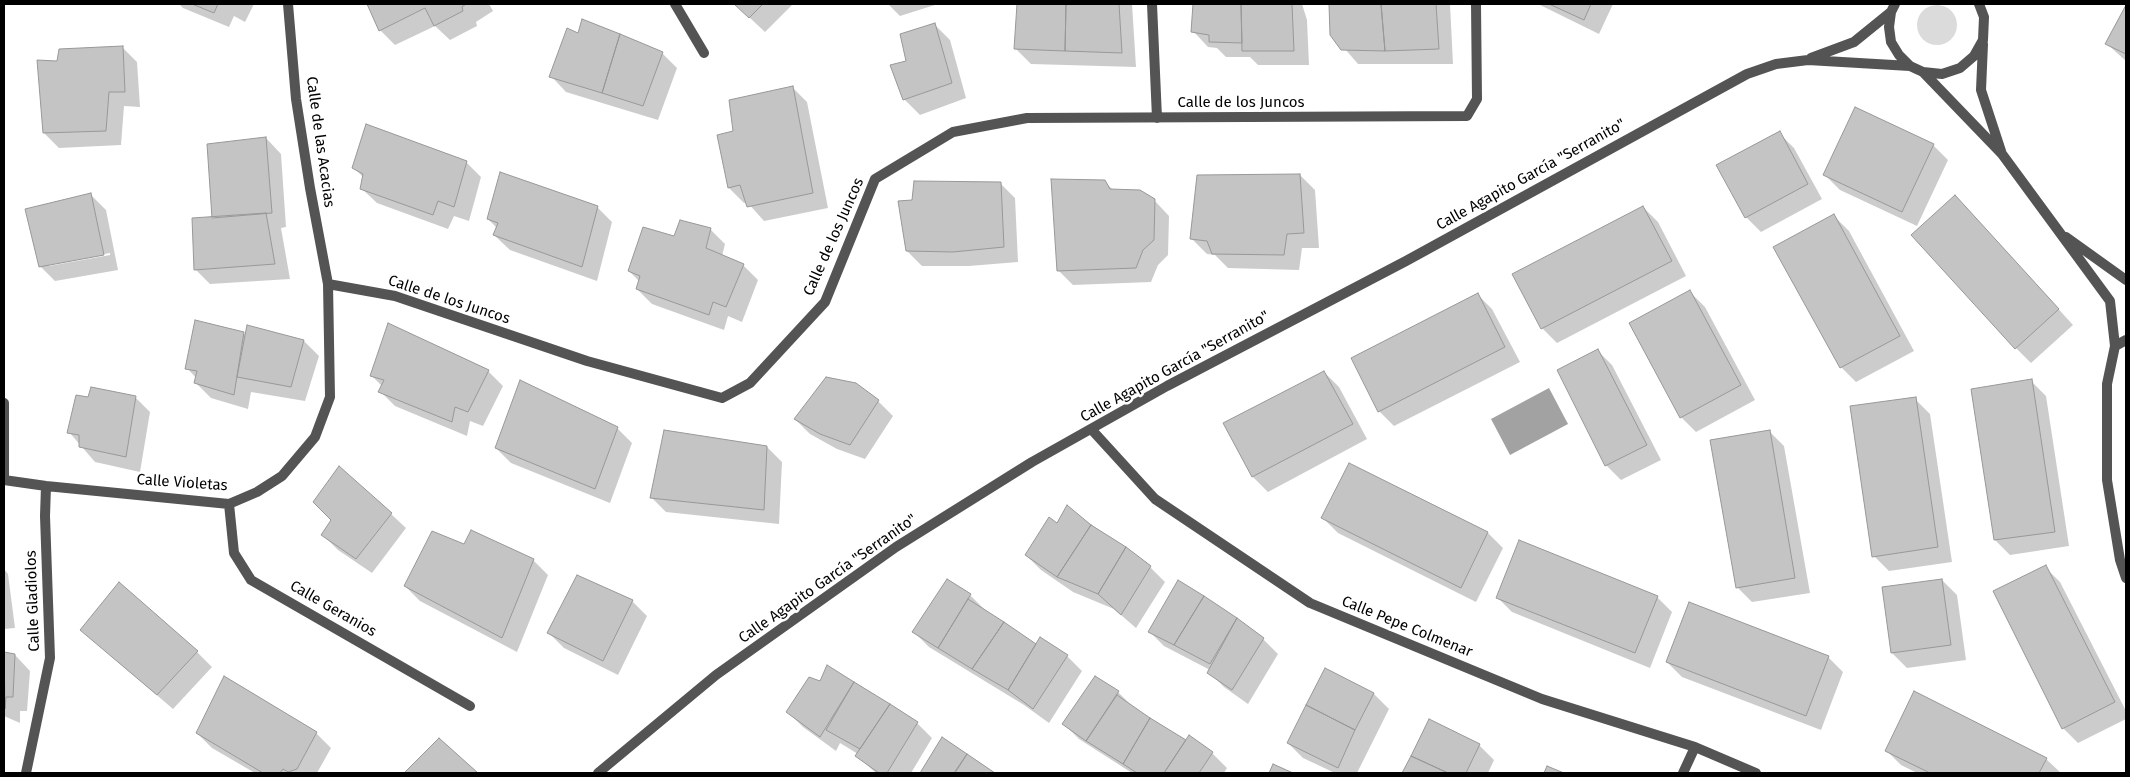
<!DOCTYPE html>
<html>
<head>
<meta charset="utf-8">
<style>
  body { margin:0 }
  #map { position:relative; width:2130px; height:777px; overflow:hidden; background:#fff; font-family:"Fira Sans",sans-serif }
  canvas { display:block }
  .frame { position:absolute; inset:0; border:5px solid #000; pointer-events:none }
</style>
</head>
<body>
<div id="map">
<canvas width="2130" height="777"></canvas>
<div class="frame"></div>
</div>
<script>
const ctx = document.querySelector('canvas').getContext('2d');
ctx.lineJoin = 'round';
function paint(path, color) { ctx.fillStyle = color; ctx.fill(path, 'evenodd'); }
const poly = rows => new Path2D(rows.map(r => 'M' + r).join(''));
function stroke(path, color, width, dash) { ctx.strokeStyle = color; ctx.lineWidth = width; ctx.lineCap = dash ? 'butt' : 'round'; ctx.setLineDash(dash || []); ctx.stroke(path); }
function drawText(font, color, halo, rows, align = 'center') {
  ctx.font = font + ' "Fira Sans",sans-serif'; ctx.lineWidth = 5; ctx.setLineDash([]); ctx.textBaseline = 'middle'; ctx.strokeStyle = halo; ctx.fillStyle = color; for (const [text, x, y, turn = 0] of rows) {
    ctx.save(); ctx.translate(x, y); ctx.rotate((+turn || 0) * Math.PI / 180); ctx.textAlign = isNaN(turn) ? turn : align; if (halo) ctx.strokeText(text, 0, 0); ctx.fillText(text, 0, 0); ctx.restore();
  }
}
const green = poly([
  '1917 25a20 20 0 1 1 40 0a20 20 0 1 1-40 0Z'
]);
const water = poly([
  [1549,388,1568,424,1510,455,1491,419]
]);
const shadow = poly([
  [179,4,254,4,245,22,234,16,229,27,183,8],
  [368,4,489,4,493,11,476,22,477,26,450,40,435,26,395,45,380,30],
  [735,4,793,4,765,32],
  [888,4,938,4,900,16],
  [1018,4,1132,4,1136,67,1031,64,1016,49],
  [1194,4,1302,4,1307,20,1309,65,1258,65,1250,57,1226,57,1217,48,1208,47,1193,31],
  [1331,4,1450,4,1453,64,1358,64,1332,34],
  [1538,4,1613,4,1599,34],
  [2126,8,2126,61,2107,44],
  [935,25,950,40,966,98,920,115,904,99,908,62],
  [579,34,662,53,677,68,658,120,566,92,551,76],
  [122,47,137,62,140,107,124,106,121,145,59,148,44,133,58,62],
  [792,87,807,102,828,208,764,221,747,202,744,203,729,188,735,132],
  [1779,133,1794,148,1822,199,1761,232,1746,217],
  [266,138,281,154,286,227,281,228,290,279,210,284,195,269,213,220],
  [1933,145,1948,160,1917,226,1840,190,1825,175],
  [466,162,481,177,469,221,454,216,448,229,377,203,361,188,364,178,354,168],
  [1300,175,1315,190,1319,248,1302,248,1299,270,1228,268,1215,255,1207,254,1192,239],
  [1104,181,1113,190,1154,200,1169,216,1168,255,1158,265,1151,282,1073,285,1058,270],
  [1000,183,1015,198,1018,262,969,266,922,266,907,251,913,201],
  [91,195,106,210,118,270,55,281,40,266],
  [110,253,110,255,49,266,49,264],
  [597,207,612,222,597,281,510,250,494,235,497,228,488,219],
  [1643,207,1658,222,1686,276,1557,343,1542,328],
  [1970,212,2073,325,2031,363,2016,348],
  [1834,216,1849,231,1914,351,1856,382,1841,367],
  [710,229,725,244,722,256,743,265,758,280,742,322,728,316,724,330,652,304,637,289,639,281,629,271,675,237],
  [1690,292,1705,307,1755,400,1696,432,1681,417],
  [1477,294,1492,309,1520,362,1394,426,1379,411],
  [196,321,245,334,247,326,304,341,319,356,305,401,251,392,248,409,211,398,196,383,197,379,187,368],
  [1597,350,1612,365,1661,460,1621,480,1606,465],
  [488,371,503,386,483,426,470,421,467,436,395,406,380,391,382,386,372,376],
  [1324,372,1339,387,1367,439,1268,492,1253,477,1225,424],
  [2031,381,2046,396,2069,546,2010,555,1995,540],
  [135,397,150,412,140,472,95,462,69,432,89,398],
  [1915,399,1930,414,1952,562,1889,571,1874,556],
  [878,401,893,416,865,459,837,449,810,434,795,419],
  [617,428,632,443,610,503,511,463,496,448],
  [1769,431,1784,446,1810,593,1752,602,1737,587],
  [767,447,782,462,779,524,666,512,651,497],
  [1349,465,1488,533,1503,548,1476,602,1338,533,1323,518],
  [1067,507,1150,567,1165,582,1136,628,1114,609,1073,592,1041,570,1026,555,1058,525],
  [391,514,406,528,372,573,338,550,323,535],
  [465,546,533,560,548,575,517,652,420,601,405,586],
  [2045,567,2060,582,2126,711,2126,719,2078,743,2063,728],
  [4,569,8,574,15,628,4,629],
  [1942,580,1957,595,1966,660,1907,668,1892,653],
  [1178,582,1263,639,1278,654,1248,704,1224,687,1209,672,1210,670,1164,646,1149,631],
  [970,595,985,610,1037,645,1067,656,1082,671,1049,723,1024,705,929,647,914,632],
  [1497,597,1657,597,1672,612,1650,668,1512,612],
  [632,601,647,616,618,675,564,648,549,633],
  [81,630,197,652,212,667,173,709],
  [4,654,15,655,30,671,27,711,20,711,20,723,4,716],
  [1828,657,1843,672,1821,730,1682,677,1667,662],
  [828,667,917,723,932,738,911,773,876,773,857,756,858,754,840,743,836,751,803,727,788,712,821,683],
  [1326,670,1374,694,1389,709,1357,773,1335,773,1303,758,1288,743],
  [1118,692,1133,707,1187,742,1212,753,1227,768,1224,773,1132,773,1079,739,1064,724],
  [1429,721,1479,745,1494,760,1488,773,1403,773],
  [197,733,316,733,331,748,317,773,255,773,212,748],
  [942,739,991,773,922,773],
  [439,740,476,773,406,773],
  [1886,750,2046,759,2061,773,1917,773,1901,765]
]);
const building = poly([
  [192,4,218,4,214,13,192,4],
  [367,4,466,4,462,7,463,11,434,26,425,8,379,31,367,4],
  [734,4,763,4,749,18,734,4],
  [1017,4,1066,4,1065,51,1014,49,1017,4],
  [1066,4,1119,4,1122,53,1065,51,1066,4],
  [1193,4,1241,4,1242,43,1209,42,1209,35,1191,32,1193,4],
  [1241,4,1292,4,1294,51,1242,51,1241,4],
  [1329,4,1381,4,1385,51,1341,50,1330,35,1329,4],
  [1381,4,1436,4,1439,49,1385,51,1381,4],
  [1549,4,1591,4,1584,20,1549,4],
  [2126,5,2126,54,2105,44,2126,5],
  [582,19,620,34,602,93,549,77,567,28,578,33,582,19],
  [935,23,952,83,903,100,890,65,906,61,900,34,935,23],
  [620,34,663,52,643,106,602,93,620,34],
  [123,46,125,92,109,92,106,131,43,133,37,60,57,61,59,49,123,46],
  [793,86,813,193,747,207,740,185,728,188,717,135,733,131,729,100,793,86],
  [1855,107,1934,144,1902,212,1823,175,1855,107],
  [366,124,467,161,454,207,438,201,433,215,360,189,363,174,352,168,366,124],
  [1780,131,1808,184,1745,218,1716,165,1780,131],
  [266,137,272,213,212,218,207,144,266,137],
  [500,172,598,206,582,267,493,235,498,223,487,219,500,172],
  [1300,174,1304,233,1287,234,1284,255,1212,254,1207,241,1190,239,1197,175,1300,174],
  [1051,179,1105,180,1110,189,1140,190,1155,199,1154,240,1143,250,1136,268,1057,271,1051,179],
  [914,181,1001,182,1004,247,953,252,906,251,898,201,912,200,914,181],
  [91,193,104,255,39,267,25,209,91,193],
  [1955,195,2059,309,2015,349,1911,235,1955,195],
  [1643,206,1672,261,1541,329,1512,274,1643,206],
  [266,213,275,264,194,270,192,218,266,213],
  [1834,214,1900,336,1840,368,1773,247,1834,214],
  [680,220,711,228,706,248,744,264,726,307,713,302,709,315,636,289,640,276,628,271,643,227,674,236,680,220],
  [1690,290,1741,385,1680,418,1629,323,1690,290],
  [1478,293,1505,347,1378,412,1351,358,1478,293],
  [195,320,244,332,234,395,194,383,197,371,185,369,195,320],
  [388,323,489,370,468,412,455,407,452,422,378,392,384,380,370,376,388,323],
  [247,325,304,340,291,387,237,377,247,325],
  [1598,349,1647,445,1605,466,1557,370,1598,349],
  [1324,371,1353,424,1252,477,1223,423,1324,371],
  [826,377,856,383,879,400,850,445,820,434,794,419,826,377],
  [2032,379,2055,532,1994,540,1971,389,2032,379],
  [520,380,618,427,595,489,495,448,520,380],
  [91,387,136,396,126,457,79,447,79,435,67,433,76,395,88,397,91,387],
  [1916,397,1938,547,1872,557,1850,406,1916,397],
  [664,430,767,446,764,510,650,498,664,430],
  [1770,430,1795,578,1736,588,1710,440,1770,430],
  [1349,463,1488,532,1461,588,1321,518,1349,463],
  [339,466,392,513,356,559,321,535,331,520,313,502,339,466],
  [1067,505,1091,525,1057,577,1025,555,1049,517,1057,523,1067,505],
  [1091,525,1126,547,1098,594,1057,577,1091,525],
  [471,530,534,559,502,638,404,586,432,531,464,544,471,530],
  [1519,540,1658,596,1635,653,1496,598,1519,540],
  [1126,547,1151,566,1121,615,1098,594,1126,547],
  [2046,565,2115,702,2062,729,1993,591,2046,565],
  [577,575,633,600,603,661,547,633,577,575],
  [947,579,971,594,938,648,912,632,947,579],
  [1942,579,1951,645,1891,653,1882,587,1942,579],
  [1178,580,1204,596,1174,645,1148,632,1178,580],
  [119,582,198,651,157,695,80,630,119,582],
  [1204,596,1237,618,1210,664,1174,645,1204,596],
  [968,599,1004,622,972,669,938,648,968,599],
  [1689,602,1829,656,1806,716,1666,662,1689,602],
  [1237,618,1264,638,1232,690,1207,673,1237,618],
  [1004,622,1036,644,1008,690,972,669,1004,622],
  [1040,637,1068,655,1033,709,1008,690,1040,637],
  [4,652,15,654,13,697,6,697,5,709,4,652],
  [827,665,854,682,820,737,786,712,809,677,820,681,827,665],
  [1325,668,1374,693,1355,730,1306,705,1325,668],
  [224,676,317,732,297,769,288,772,283,769,280,773,263,773,196,733,224,676],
  [1095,676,1119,691,1086,741,1062,724,1095,676],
  [854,682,890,704,860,749,826,730,854,682],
  [1914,691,2047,758,2039,773,1930,773,1885,751,1914,691],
  [1117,695,1150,718,1123,764,1086,741,1117,695],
  [890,704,918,722,887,773,879,773,855,756,890,704],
  [1306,705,1355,730,1338,768,1287,743,1306,705],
  [1150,718,1186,740,1164,773,1137,773,1123,764,1150,718],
  [1429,719,1480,744,1466,773,1448,773,1411,756,1429,719],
  [1189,735,1213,752,1199,773,1164,773,1189,735],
  [942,737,967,754,954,773,920,773,942,737],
  [439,738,478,773,404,773,439,738],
  [967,754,995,773,955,773,967,754],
  [1411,756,1448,773,1402,773,1411,756],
  [1273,764,1293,773,1269,773,1273,764],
  [1547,766,1564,773,1544,773,1547,766]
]);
const street = poly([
  [675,4,704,53],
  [1152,4,1157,118],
  [1895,4,1891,12,1889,27,1891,42,1899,55,1910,66,1923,72,1942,74,1960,68,1974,56,1983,40,1984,17,1979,4],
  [1983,44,1981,90,2001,151],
  [1811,58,1854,42,1891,12],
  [1923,72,2002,154,2110,301,2115,346,2107,384,2107,480,2120,560,2126,578],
  [2066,237,2126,280],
  [328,284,395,296,587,361,722,398,750,383,825,302,875,179,953,132,1027,118,1467,116,1477,99,1476,4],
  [2115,346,2126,340],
  [4,403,4,480],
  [1092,430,1155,499,1310,603,1542,699,1695,747,1756,773],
  [4,480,46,486,229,504,257,492,282,476,315,437,330,397,328,284,310,188,296,99,288,4],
  [229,504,234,553,251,580,470,706],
  [26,773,50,658,45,516,46,486],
  [598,773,716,675,896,547,1032,462,1167,386,1406,261,1747,74,1776,64,1808,60,1910,66],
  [1683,773,1695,747]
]);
const streetNames = [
  ["Calle de los Juncos",1241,103],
  ["Calle de las Acacias",320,142,82],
  ["Calle Agapito García \"Serranito\"",1531,175,-29],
  ["Calle de los Juncos",834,237,-66],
  ["Calle de los Juncos",449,300,18],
  ["Calle Agapito García \"Serranito\"",1175,367,-29],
  ["Calle Violetas",182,483,4],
  ["Calle Agapito García \"Serranito\"",828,579,-35],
  ["Calle Gladiolos",33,601,-92],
  ["Calle Geranios",333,609,30],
  ["Calle Pepe Colmenar",1407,627,22]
];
paint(green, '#dbdbdb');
paint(water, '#a2a2a2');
paint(shadow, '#0003');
paint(building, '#c4c4c4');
stroke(building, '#989898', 1);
stroke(street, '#545454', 10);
drawText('15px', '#000', '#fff', streetNames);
</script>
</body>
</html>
